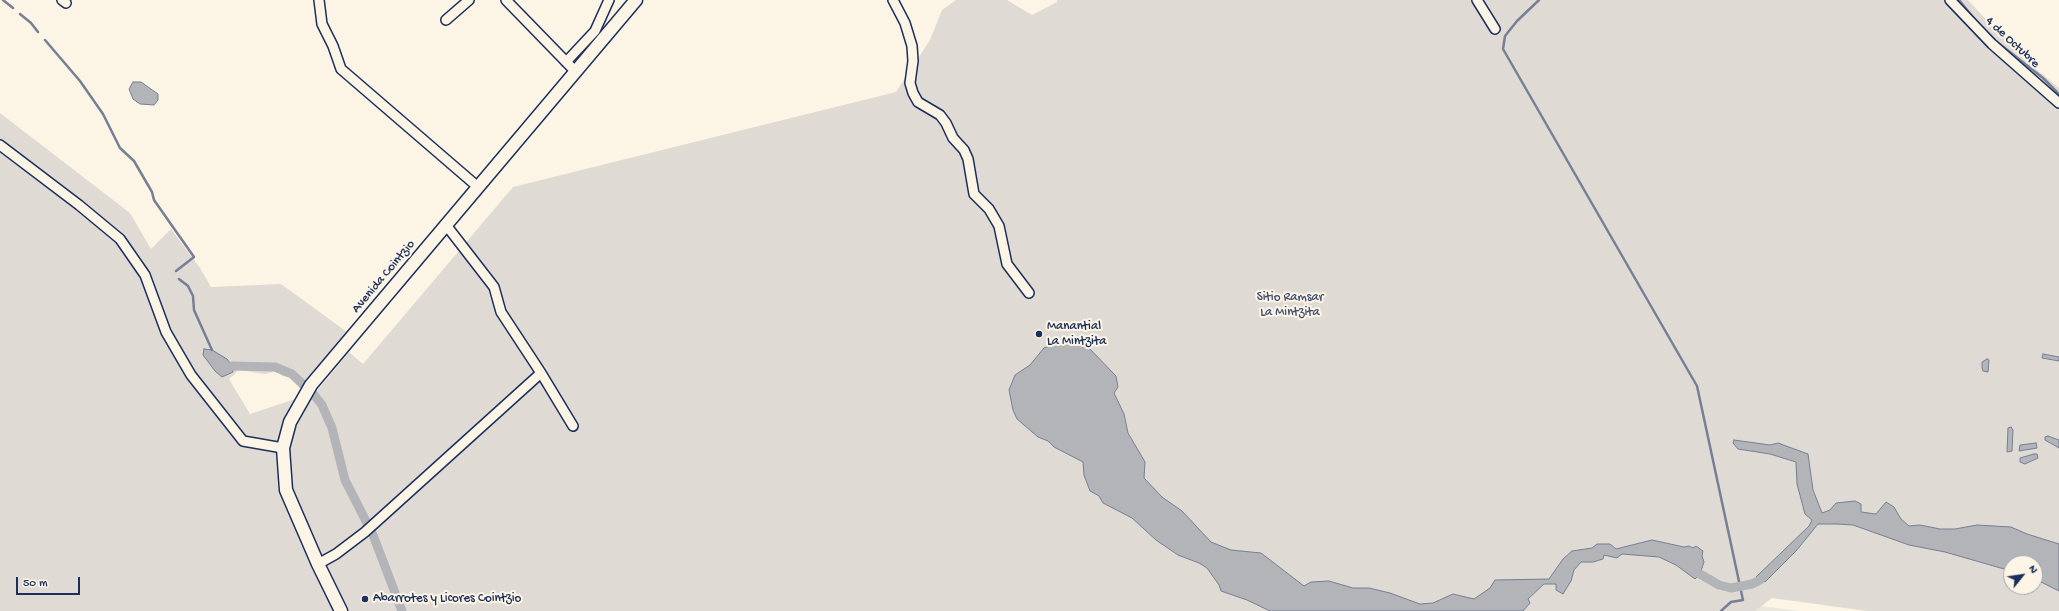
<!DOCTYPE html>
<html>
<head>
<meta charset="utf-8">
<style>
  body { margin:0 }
  #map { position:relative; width:2059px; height:611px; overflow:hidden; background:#fcf5e5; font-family:"Gochi Hand",sans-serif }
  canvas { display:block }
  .north { position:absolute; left:2003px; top:555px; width:40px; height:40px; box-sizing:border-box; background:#fcf5e5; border:1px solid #a2a6af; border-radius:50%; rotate:60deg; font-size:11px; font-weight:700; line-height:16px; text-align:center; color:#1b2f5e }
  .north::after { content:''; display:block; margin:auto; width:14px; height:18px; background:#1b2f5e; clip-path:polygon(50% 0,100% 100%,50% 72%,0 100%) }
  .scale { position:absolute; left:16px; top:577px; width:64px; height:18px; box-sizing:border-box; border:2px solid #1b2f5e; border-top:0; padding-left:5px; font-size:12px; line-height:14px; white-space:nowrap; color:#1b2f5e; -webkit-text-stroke:3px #fcf5e5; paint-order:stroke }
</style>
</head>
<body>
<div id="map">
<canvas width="2059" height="611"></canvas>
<div class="north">N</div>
<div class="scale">50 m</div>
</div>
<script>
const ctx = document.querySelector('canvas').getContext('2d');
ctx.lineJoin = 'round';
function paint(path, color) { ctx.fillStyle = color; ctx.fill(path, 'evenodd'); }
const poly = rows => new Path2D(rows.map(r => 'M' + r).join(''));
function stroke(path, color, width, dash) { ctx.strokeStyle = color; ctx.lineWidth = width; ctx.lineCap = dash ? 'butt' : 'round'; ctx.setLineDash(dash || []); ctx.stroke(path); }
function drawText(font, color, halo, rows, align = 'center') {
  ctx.font = font + ' "Gochi Hand",sans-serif'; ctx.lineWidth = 4; ctx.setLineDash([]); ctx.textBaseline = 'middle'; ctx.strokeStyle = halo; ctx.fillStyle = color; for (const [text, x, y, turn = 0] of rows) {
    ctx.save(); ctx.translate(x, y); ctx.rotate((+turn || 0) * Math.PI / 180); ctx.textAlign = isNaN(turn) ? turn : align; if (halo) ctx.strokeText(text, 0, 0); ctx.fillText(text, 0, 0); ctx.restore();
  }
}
const built = poly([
  [1754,605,1799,611,1746,611]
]);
const green = poly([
  [956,0,1007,0,1032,15,1057,2,1057,0,1968,0,2020,56,2059,88,2059,611,1867,611,1772,598,1755,611,0,611,0,113,130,213,151,249,171,229,200,268,211,287,281,284,347,332,302,388,291,377,282,376,277,371,265,374,239,370,229,379,250,414,316,392,349,352,363,364,513,187,896,92,930,40,942,10],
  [2011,563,2035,563,2035,587,2011,587]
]);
const water = poly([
  [133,82,141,82,158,94,158,100,154,105,140,104,133,99,129,89,133,82],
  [1074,341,1088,347,1116,376,1118,387,1114,393,1124,414,1128,433,1145,462,1144,478,1162,497,1182,511,1211,542,1231,550,1261,553,1304,586,1311,582,1329,581,1353,588,1369,588,1390,593,1420,604,1433,603,1453,594,1474,599,1490,588,1495,580,1549,579,1563,559,1572,551,1592,548,1597,544,1610,544,1616,549,1652,540,1684,547,1689,546,1693,548,1696,546,1703,551,1702,556,1704,562,1700,574,1695,579,1676,565,1659,557,1622,554,1617,558,1604,555,1603,559,1593,562,1581,562,1574,570,1571,581,1563,594,1556,590,1556,584,1544,584,1528,599,1530,603,1523,611,1270,611,1247,600,1221,591,1219,585,1207,568,1199,563,1178,555,1156,540,1132,518,1103,503,1099,496,1090,491,1084,475,1083,462,1054,447,1048,441,1038,437,1017,419,1013,410,1009,390,1015,375,1030,365,1044,348,1057,343,1074,341],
  [204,349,212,350,227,359,232,366,233,372,222,377,215,371,203,355,204,349],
  [2043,354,2059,357,2059,361,2042,358,2043,354],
  [1987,359,1989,360,1988,372,1983,371,1982,368,1982,362,1987,359],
  [2011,427,2013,430,2012,451,2007,452,2008,428,2011,427],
  [2048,436,2059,440,2059,448,2045,440,2045,437,2048,436],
  [1734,440,1770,445,1778,443,1808,454,1813,490,1822,513,1830,510,1836,503,1855,501,1861,504,1861,512,1876,514,1886,502,1894,507,1901,519,1909,526,1920,525,1940,529,1955,529,1977,525,2011,527,2027,534,2059,544,2059,591,2035,579,2035,563,2011,563,2011,571,1945,552,1909,545,1853,525,1837,524,1818,524,1796,551,1765,582,1756,577,1809,526,1812,520,1805,514,1797,484,1796,462,1770,454,1738,449,1733,443,1734,440],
  [2036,443,2037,448,2019,451,2020,445,2036,443],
  [2034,454,2037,454,2038,458,2025,464,2020,462,2020,458,2034,454]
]);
const stream = poly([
  [3,0,13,8],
  [1539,0,1517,21,1505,36,1503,49,1697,386,1743,600,1731,602,1721,611],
  [1959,0,1976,21],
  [20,14,31,23,38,32],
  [1992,38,2043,78,2059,94],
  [45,40,80,81,103,114,120,148,134,161,152,192,154,200,194,257,176,271],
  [179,279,188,286,193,296,194,310,212,350]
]);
const canal = poly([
  [232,366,275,367,292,374,315,396,322,405,332,428,345,480,373,535,402,611],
  [1700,574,1719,585,1731,588,1752,584,1760,580]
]);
const minor = poly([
  [62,0,66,3],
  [319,0,322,24,333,46,341,69,478,187],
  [506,0,575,71],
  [893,0,905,23,912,46,913,61,910,83,913,93,918,102,940,115,946,123,953,138,964,150,968,159,974,194,989,209,999,226,1007,264,1029,293],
  [1477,0,1495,29],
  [1950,0,1992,44,2059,103],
  [446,20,469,0],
  [566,62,595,31,609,0],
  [0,145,79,205,120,239,145,275,166,332,191,375,243,441,283,448],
  [446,225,494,287,501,312,541,373,573,426],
  [318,564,336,554,365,532,541,373]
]);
const secondary = poly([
  [341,611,318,564,286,490,283,448,290,422,311,385,636,0]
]);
const markers = [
  [1039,334,4,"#1b2f5e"],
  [365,599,4,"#1b2f5e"]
];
const streetNames = [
  ["4 de Octubre",2012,43,43],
  ["Avenida Cointzio",384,277,-50]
];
const parkNames = [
  ["Sitio Ramsar",1290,298],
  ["La Mintzita",1290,313]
];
const poiNames = [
  ["Manantial",1047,327],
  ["La Mintzita",1047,342],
  ["Abarrotes y Licores Cointzio",373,599]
];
paint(built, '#ece7dc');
paint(green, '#dfdbd4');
paint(water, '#b2b4b8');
stroke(water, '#767f94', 1);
stroke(stream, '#767f94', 2.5);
stroke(canal, '#b2b4b8', 9);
stroke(minor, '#1b2f5e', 12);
stroke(secondary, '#1b2f5e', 15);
stroke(minor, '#fcf5e5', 9);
stroke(secondary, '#fcf5e5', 12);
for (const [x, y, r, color] of markers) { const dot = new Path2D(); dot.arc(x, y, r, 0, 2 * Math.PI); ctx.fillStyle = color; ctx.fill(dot); stroke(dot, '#fcf5e5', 1.5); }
drawText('13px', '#1b2f5e', '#fcf5e5', streetNames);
drawText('13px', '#425176', '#fcf5e5', parkNames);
drawText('13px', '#1b2f5e', '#fcf5e5', poiNames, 'left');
</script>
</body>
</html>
